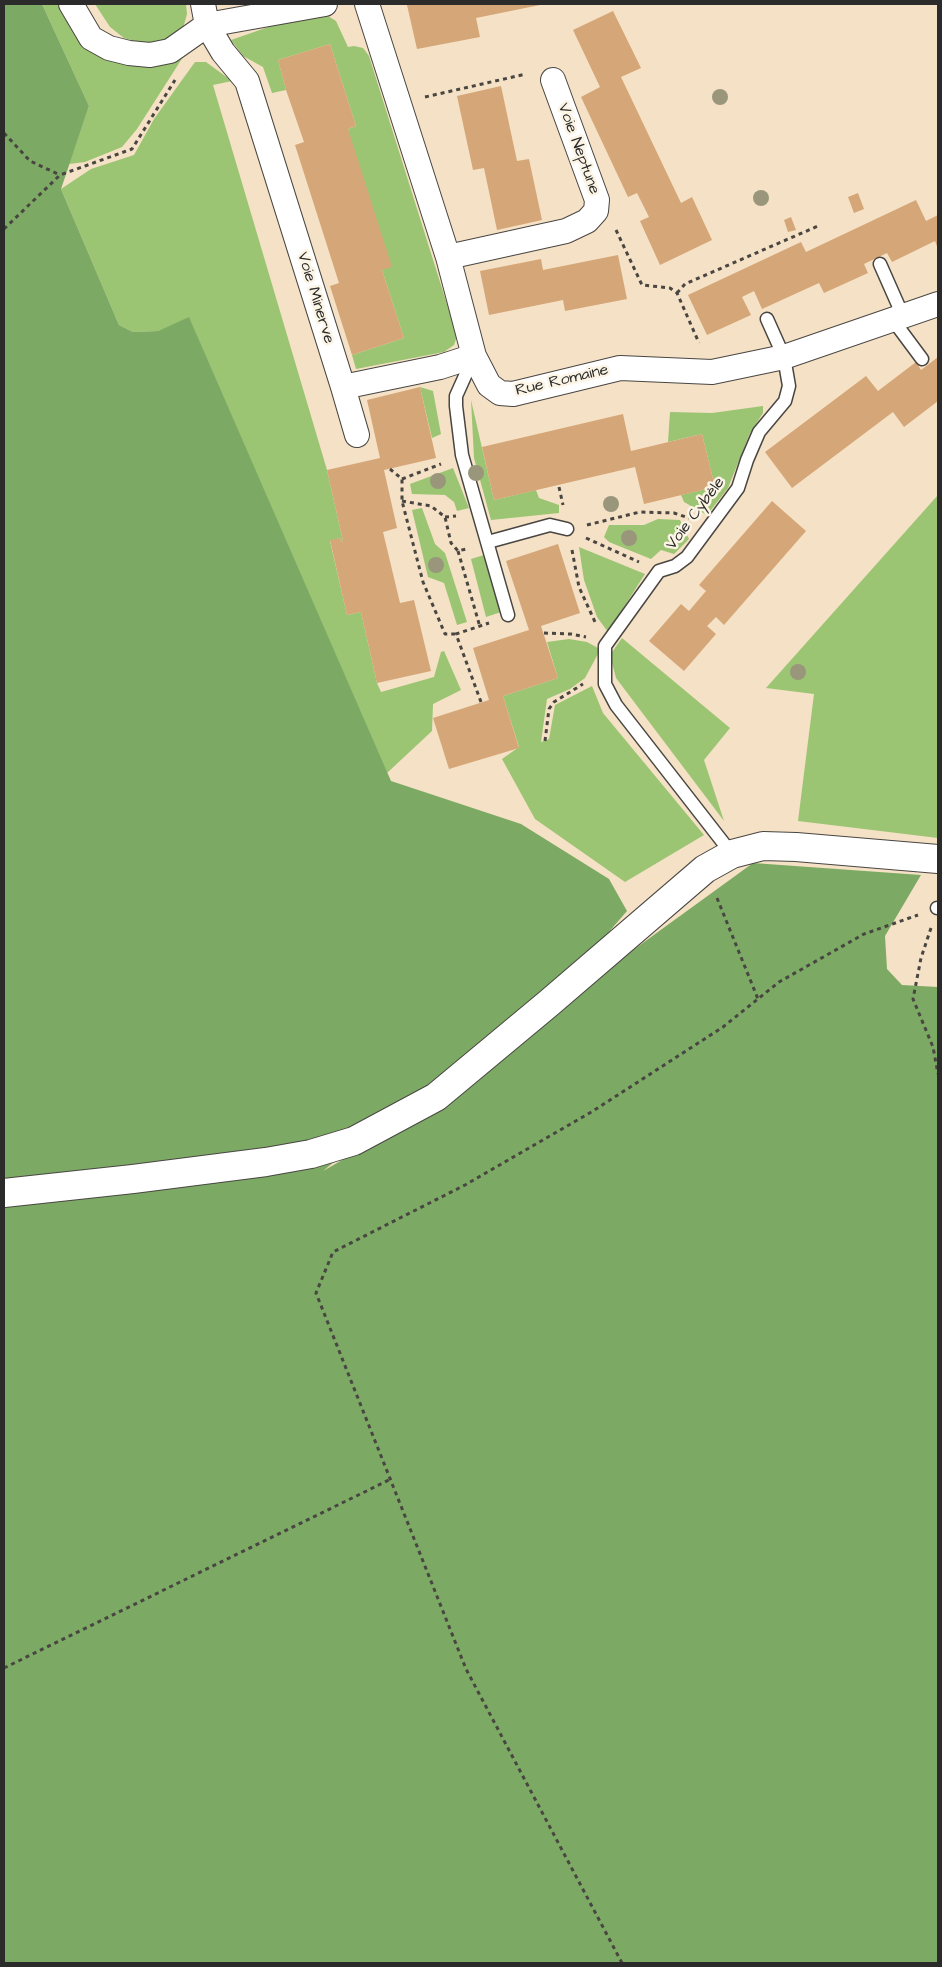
<!DOCTYPE html>
<html>
<head>
<meta charset="utf-8">
<style>
  body { margin:0 }
  #map { position:relative; width:942px; height:1967px; overflow:hidden; background:#f5e1c5; font-family:"Architects Daughter",sans-serif }
  canvas { display:block }
  .frame { position:absolute; inset:0; border:5px solid #2b2b2b; pointer-events:none }
</style>
</head>
<body>
<div id="map">
<canvas width="942" height="1967"></canvas>
<div class="frame"></div>
</div>
<script>
const ctx = document.querySelector('canvas').getContext('2d');
ctx.lineJoin = 'round';
function paint(path, color) { ctx.fillStyle = color; ctx.fill(path, 'evenodd'); }
const poly = rows => new Path2D(rows.map(r => 'M' + r).join(''));
function stroke(path, color, width, dash) { ctx.strokeStyle = color; ctx.lineWidth = width; ctx.lineCap = dash ? 'butt' : 'round'; ctx.setLineDash(dash || []); ctx.stroke(path); }
function drawText(font, color, halo, rows, align = 'center') {
  ctx.font = font + ' "Architects Daughter",sans-serif'; ctx.lineWidth = 5; ctx.setLineDash([]); ctx.textBaseline = 'middle'; ctx.strokeStyle = halo; ctx.fillStyle = color; for (const [text, x, y, turn = 0] of rows) {
    ctx.save(); ctx.translate(x, y); ctx.rotate((+turn || 0) * Math.PI / 180); ctx.textAlign = isNaN(turn) ? turn : align; if (halo) ctx.strokeText(text, 0, 0); ctx.fillText(text, 0, 0); ctx.restore();
  }
}
const green = poly([
  [42,4,59,4,64,10,150,61,183,57,137,129,122,147,85,162,69,164,89,106],
  [95,4,186,4,187,14,182,32,167,41,147,45,124,38,110,27],
  [323,13,336,21,348,47,354,46,363,48,369,56,457,336,454,345,444,352,356,369,352,355,404,338,382,270,348,129,356,126,330,44,278,60,286,90,272,93,263,67,243,56,231,40,277,24],
  [195,62,206,62,232,81,213,85,327,470,343,541,341,542,340,538,330,541,347,615,361,612,377,683,381,692,434,677,441,652,444,651,461,690,433,704,432,731,387,773,189,318,158,331,133,332,119,325,61,189,91,169,134,155,154,119],
  [420,387,433,391,441,434,432,438],
  [471,400,494,500,536,490,539,498,559,505,559,513,491,520,474,458],
  [763,406,763,413,750,433,728,488,707,515,684,502,681,495,715,487,702,434,668,442,670,412,712,413],
  [453,468,469,508,457,511,454,502,445,495,412,494,410,484],
  [938,495,938,838,798,821,814,694,766,688],
  [422,508,435,544,445,553,467,622,457,625,444,583,428,577,412,510],
  [658,519,680,520,689,539,674,554,661,550,651,559,609,542,604,537,609,525,644,525],
  [579,547,645,574,608,632,597,617,584,580],
  [484,555,501,612,486,617,471,559],
  [622,638,730,728,704,760,724,821,616,678,610,655],
  [569,639,587,642,598,648,599,652,585,678,570,689,547,699,541,742,549,739,555,705,592,686,603,713,704,835,625,882,535,819,502,759,519,747,503,696,558,678,547,642]
]);
const forest = poly([
  [4,4,42,4,89,106,61,189,119,325,133,332,158,331,189,317,391,781,521,824,609,879,627,911,594,949,323,1171,456,1095,600,974,753,863,921,875,885,936,887,969,902,985,938,987,938,1963,4,1963]
]);
const building = poly([
  [413,4,540,4,540,5,476,18,480,37,417,49,407,5],
  [613,11,641,68,621,77,681,203,692,197,712,240,660,265,640,221,649,217,637,193,628,197,581,97,600,87,573,30],
  [330,44,356,126,348,129,392,267,382,270,404,338,352,355,330,286,339,283,295,145,304,142,286,90,278,60],
  [501,86,517,161,529,159,542,220,497,230,484,168,473,170,457,96],
  [858,193,864,209,854,213,848,197],
  [916,200,926,221,938,215,938,249,935,241,892,262,887,253,864,264,868,273,824,293,819,283,762,309,754,291,742,297,751,315,707,335,688,295,801,242,806,252],
  [791,217,796,230,788,232,784,220],
  [618,255,627,299,565,311,563,300,489,315,480,271,541,259,543,270],
  [938,357,938,401,904,427,893,412,792,488,765,452,866,376,878,391,916,362,921,370],
  [420,387,436,458,384,470,397,528,383,532,400,603,414,600,431,671,377,683,361,612,347,615,330,540,340,538,341,542,343,541,327,470,380,458,367,400],
  [623,414,631,451,702,434,715,487,644,504,635,467,494,500,482,447],
  [772,501,806,531,724,625,716,617,707,626,716,634,684,671,649,641,681,604,689,611,706,591,699,585],
  [558,544,580,613,541,626,558,678,503,696,519,748,449,769,433,718,489,700,473,648,529,630,506,561]
]);
const path = poly([
  [425,97,526,74],
  [4,133,30,161,60,175],
  [4,229,60,175,132,149,175,80],
  [616,230,642,285,670,288,677,293,699,343],
  [677,293,685,284,818,226],
  [390,469,402,479,402,501,423,582,445,634,456,634],
  [402,479,441,464],
  [559,487,563,505],
  [402,501,431,506,445,517,451,543,458,551,466,549],
  [445,517,456,516],
  [587,525,640,512,674,513,689,518],
  [586,538,639,562],
  [572,550,579,587,595,622],
  [458,551,480,627],
  [544,633,571,634,586,637],
  [481,702,456,634,489,623],
  [545,741,549,709,554,702,583,684],
  [717,898,758,999],
  [931,928,921,958,913,999,933,1047,938,1074],
  [4,1668,389,1480],
  [622,1963,466,1669,316,1293,333,1252,465,1185,593,1111,723,1027,779,982,864,934,918,915]
]);
const lane = poly([
  [880,264,903,316],
  [893,320,922,359],
  [474,356,456,396,456,406,462,455,508,615],
  [488,542,550,525,567,529],
  [732,854,616,705,605,684,605,646,659,571,675,566,687,557,738,488,747,460,759,432,785,401,789,386,784,357,767,319],
  [937,908,938,908]
]);
const street = poly([
  [71,4,91,38,109,48,129,53,150,55,170,51,207,25,325,4],
  [203,4,207,25,223,52,247,81,343,387,440,367,474,356],
  [367,4,448,257,474,356,489,385,500,393,513,394,620,368,712,372,784,357,938,304],
  [448,257,566,231,587,221,596,211,597,200,553,80],
  [343,387,357,435]
]);
const secondary = poly([
  [4,1193,133,1179,266,1162,311,1154,354,1141,436,1097,549,1003,705,869,732,854,763,846,796,847,938,859]
]);
const trees = [
  [720,97],
  [761,198],
  [476,473],
  [438,481],
  [611,504],
  [629,538],
  [436,565],
  [798,672]
];
const streetNames = [
  ["Voie Neptune",578,149,70],
  ["Voie Minerve",315,298,73],
  ["Rue Romaine",562,381,-13],
  ["Voie Cybèle",696,514,-53]
];
paint(green, '#9bc572');
paint(forest, '#7caa64');
paint(building, '#d5a677');
stroke(lane, '#494642', 15);
stroke(street, '#494642', 26);
stroke(secondary, '#494642', 30);
stroke(path, '#494642', 3, [4, 4]);
stroke(lane, '#fff', 12);
stroke(street, '#fff', 24);
stroke(secondary, '#fff', 28);
ctx.fillStyle = '#99967c';
for (const [x, y] of trees) { ctx.beginPath(); ctx.arc(x, y, 8, 0, 2 * Math.PI); ctx.fill(); }
drawText('16px', '#2b2b2b', '#fcf5e5', streetNames);
</script>
</body>
</html>
